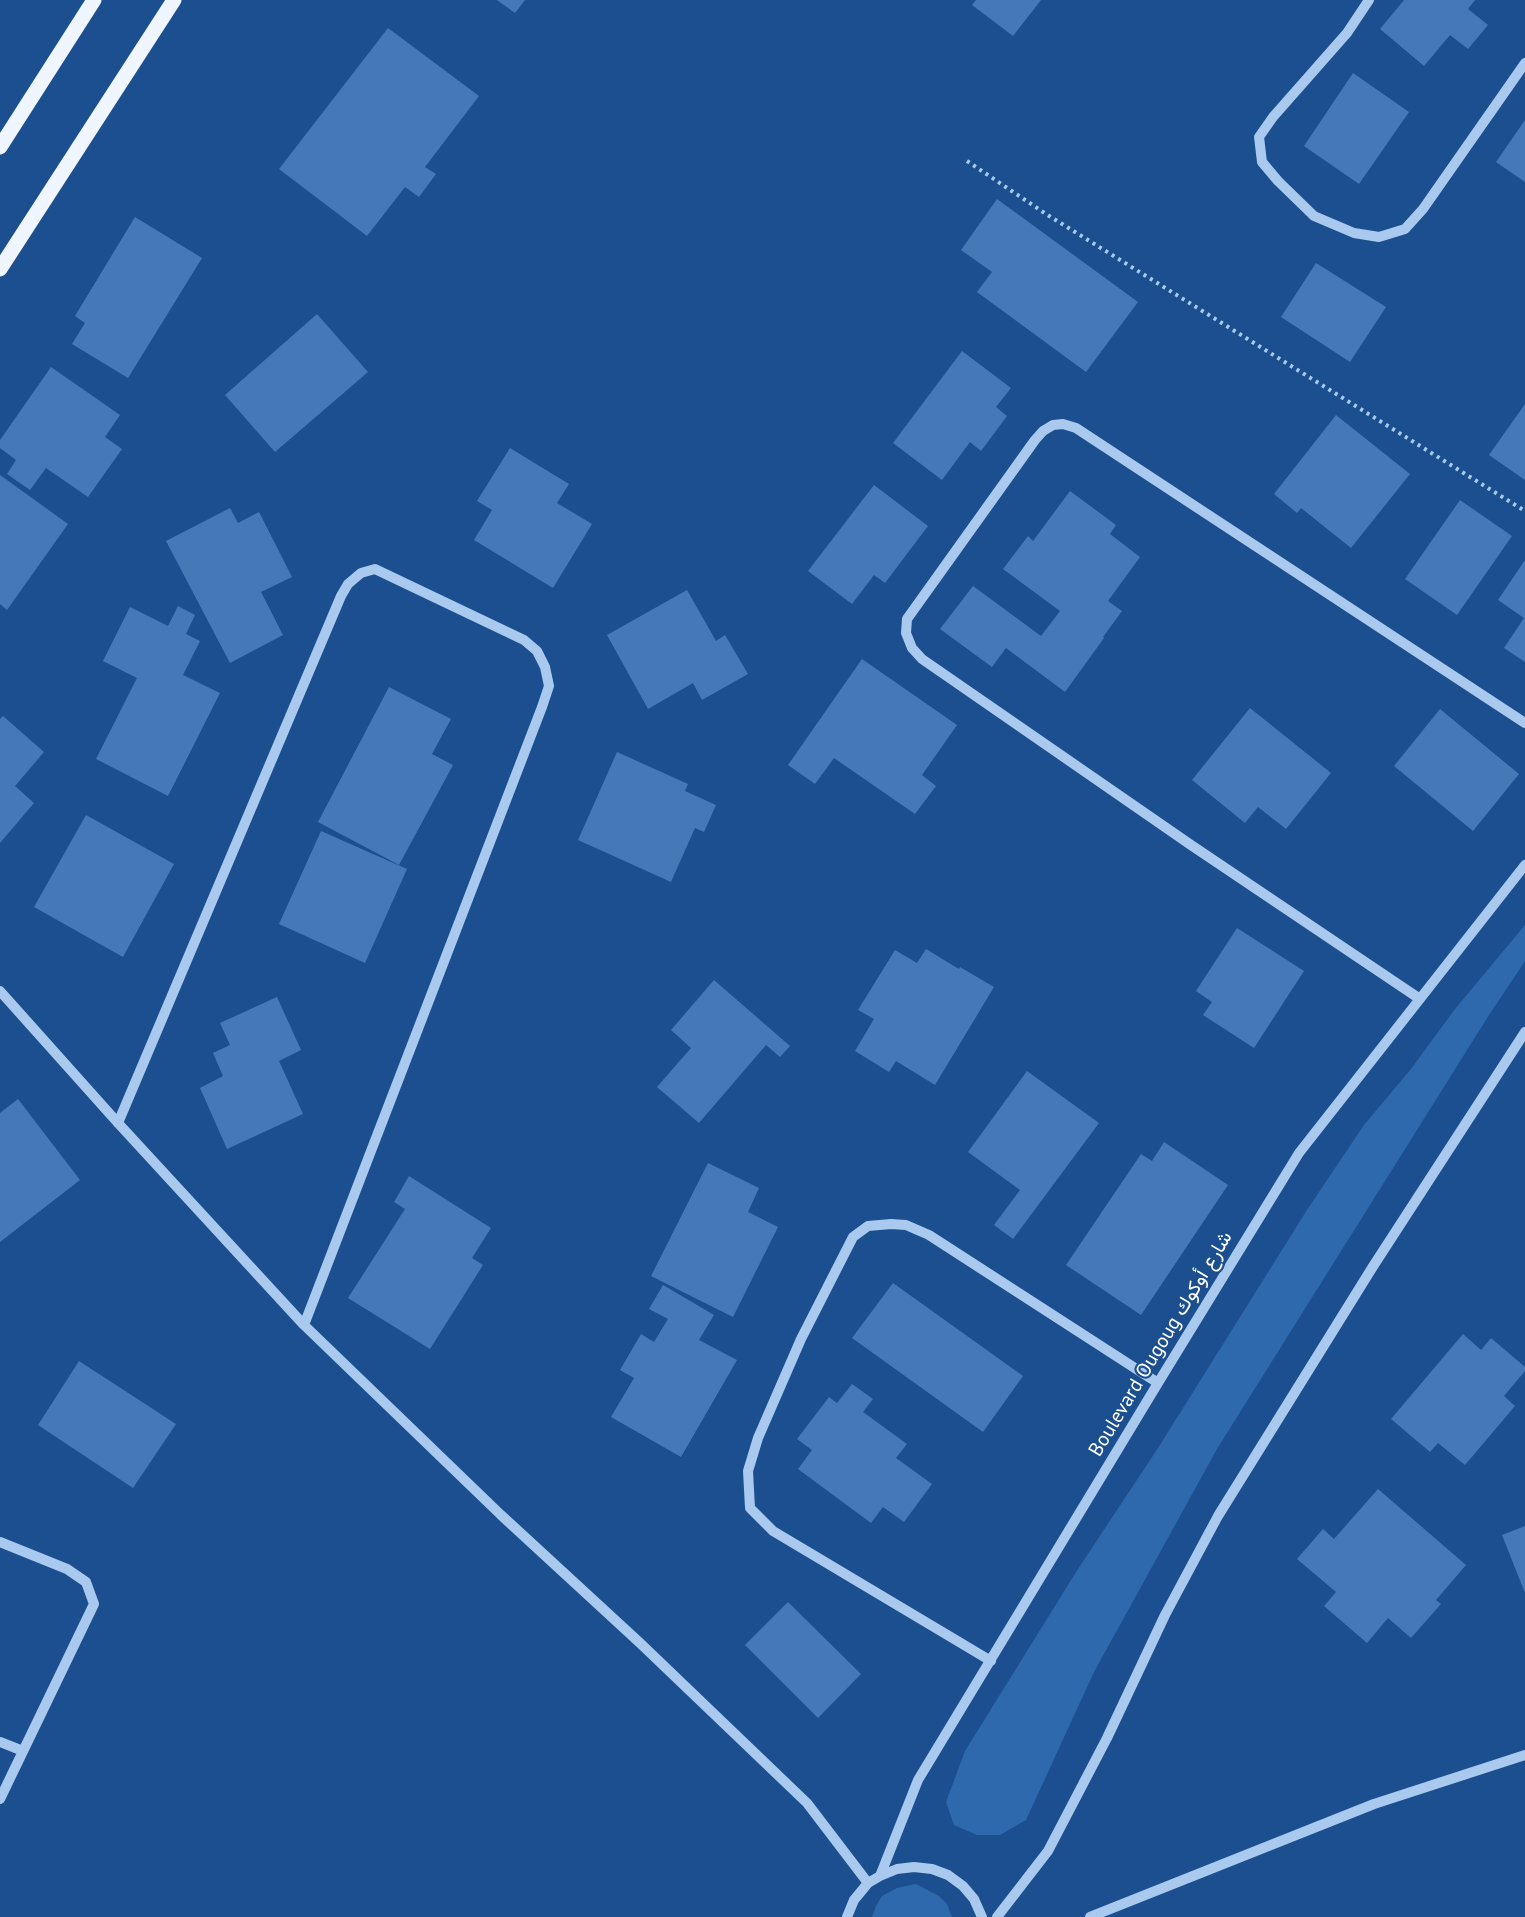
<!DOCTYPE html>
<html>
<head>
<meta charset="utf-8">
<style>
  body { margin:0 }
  canvas { display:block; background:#1b4f8f }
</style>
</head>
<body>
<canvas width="1525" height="1917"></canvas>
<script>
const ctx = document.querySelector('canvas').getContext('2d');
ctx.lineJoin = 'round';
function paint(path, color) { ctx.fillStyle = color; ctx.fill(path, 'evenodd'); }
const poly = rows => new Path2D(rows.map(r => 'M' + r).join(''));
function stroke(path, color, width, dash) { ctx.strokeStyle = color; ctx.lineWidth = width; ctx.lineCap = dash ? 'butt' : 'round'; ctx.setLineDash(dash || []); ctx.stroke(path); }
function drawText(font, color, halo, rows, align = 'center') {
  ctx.font = font + ' "PT Sans",Vazirmatn,sans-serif'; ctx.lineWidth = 4.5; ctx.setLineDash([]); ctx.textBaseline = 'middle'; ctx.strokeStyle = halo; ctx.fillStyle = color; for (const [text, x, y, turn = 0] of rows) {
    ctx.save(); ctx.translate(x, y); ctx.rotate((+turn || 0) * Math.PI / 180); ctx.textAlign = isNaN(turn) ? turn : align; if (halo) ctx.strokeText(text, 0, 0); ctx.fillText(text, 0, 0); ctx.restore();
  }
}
const green = poly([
  [1525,925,1525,961,1489,1015,1217,1449,1094,1672,1026,1820,1000,1835,977,1835,954,1825,946,1802,965,1751,1078,1569,1158,1448,1307,1210,1364,1125,1411,1069,1455,1009],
  [916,1884,939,1896,947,1904,952,1917,872,1917,876,1906,882,1896,897,1888]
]);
const building = poly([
  [497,0,525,0,515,13],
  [976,0,1041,0,1013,36,972,5],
  [1404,0,1475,0,1468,9,1488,25,1468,49,1450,35,1424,66,1380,29],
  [388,28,479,96,425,167,436,174,419,197,405,187,367,236,279,169],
  [1353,73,1409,112,1359,184,1304,146],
  [1525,120,1525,182,1496,162],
  [997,199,1138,302,1086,372,977,292,992,272,961,250],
  [135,217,202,258,128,378,72,344,85,323,75,316],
  [1316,263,1386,307,1350,362,1281,317],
  [317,314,368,372,275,452,225,395],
  [962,351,1011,388,996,407,1007,416,981,451,970,442,942,480,893,443],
  [51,367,120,415,105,437,122,449,88,497,46,468,30,490,7,474,16,460,0,448,0,440],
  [1525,404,1525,480,1489,455],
  [1336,415,1410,474,1351,548,1301,508,1297,513,1274,494],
  [510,448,569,484,557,503,592,524,553,588,474,540,492,510,477,501],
  [0,475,68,524,7,610,0,604],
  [874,485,928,526,885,583,874,575,852,604,808,571],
  [1070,491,1116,525,1110,534,1140,557,1108,601,1122,611,1103,637,1104,638,1065,692,1006,648,992,667,940,629,973,586,1041,636,1060,611,1003,569,1028,536,1033,541],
  [1460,500,1512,536,1457,615,1405,579],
  [230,508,238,523,259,512,292,577,261,592,283,635,230,663,166,541],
  [1525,560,1525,662,1504,648,1524,618,1498,600],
  [687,590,716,641,725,635,748,674,702,700,693,683,648,709,607,635],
  [178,606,195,615,186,634,200,641,183,675,220,693,168,796,96,759,137,678,103,661,130,607,168,626],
  [862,659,957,725,922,775,936,786,915,814,834,758,815,784,788,765],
  [389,687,451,719,432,754,453,765,399,865,318,822],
  [1250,708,1331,773,1286,829,1258,807,1245,823,1192,780],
  [1440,709,1519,774,1473,831,1394,766],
  [3,716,44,752,15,786,34,803,0,843,0,719],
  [617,752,688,784,685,791,716,805,704,832,695,828,671,882,578,840],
  [86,815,174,864,123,957,34,907],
  [321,831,407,869,365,963,279,924],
  [1237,928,1304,971,1254,1048,1203,1015,1212,1002,1196,991],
  [926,949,959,969,960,967,994,987,935,1085,896,1061,889,1072,855,1051,874,1019,858,1010,895,950,917,963],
  [714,980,790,1046,780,1057,766,1045,699,1123,657,1087,691,1048,671,1030],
  [277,997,301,1050,279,1061,303,1114,227,1149,200,1088,223,1076,213,1053,230,1045,220,1023],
  [1027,1071,1099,1123,1013,1239,994,1225,1020,1190,968,1152],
  [18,1099,80,1180,0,1242,0,1113],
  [1164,1142,1228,1185,1141,1315,1066,1265,1141,1154,1152,1161],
  [708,1163,759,1188,748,1212,778,1227,733,1317,651,1276],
  [409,1176,491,1228,472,1258,483,1265,430,1349,348,1298,405,1209,394,1202],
  [893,1283,1023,1376,983,1432,852,1338],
  [663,1285,714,1315,699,1340,737,1360,681,1457,611,1417,634,1378,620,1370,641,1334,654,1342,668,1319,649,1309],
  [1463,1334,1481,1350,1491,1338,1525,1367,1525,1371,1504,1396,1515,1406,1465,1465,1438,1443,1430,1452,1391,1419],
  [79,1361,176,1424,133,1488,38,1425],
  [852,1384,873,1399,863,1412,907,1444,896,1458,932,1484,904,1522,883,1507,871,1523,798,1469,812,1450,797,1439,829,1397,837,1403],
  [1378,1489,1466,1565,1436,1600,1441,1604,1411,1638,1388,1618,1367,1643,1324,1606,1336,1592,1297,1559,1323,1529,1334,1539],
  [1525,1526,1525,1593,1502,1535],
  [788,1602,861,1674,818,1718,745,1645]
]);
const path = poly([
  [967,161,1046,214,1525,511]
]);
const minor = poly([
  [1369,0,1347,33,1273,117,1259,137,1262,162,1278,181,1314,216,1354,233,1379,237,1405,229,1423,209,1525,63],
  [0,991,118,1123,304,1325,501,1515,640,1643,807,1803,868,1883],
  [1420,999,1191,845,922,659,912,648,906,633,907,619,1035,440,1043,431,1053,425,1063,424,1076,428,1525,723],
  [118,1123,341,596,348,584,361,573,375,569,524,640,537,651,545,667,549,686,542,707,304,1325],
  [0,1542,67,1569,86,1582,94,1604,0,1799],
  [991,1661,773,1531,750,1508,748,1471,758,1438,801,1339,853,1237,868,1226,891,1224,906,1225,929,1235,1158,1383],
  [0,1742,23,1751],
  [880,1876,918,1780,1158,1383,1299,1153,1525,865],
  [847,1917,854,1900,868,1883,880,1876,897,1869,914,1867,932,1869,948,1875,963,1886,974,1899,982,1917],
  [997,1917,1048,1851,1107,1738,1165,1615,1218,1516,1372,1268,1525,1032],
  [1090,1917,1374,1804,1525,1755]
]);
const major = poly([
  [0,147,94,0],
  [0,269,174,0]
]);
const streetNames = [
  ["Boulevard Ougoug شارع أوكوك",1161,1344,-59]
];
paint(green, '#2e69ad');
paint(building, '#4478b7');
stroke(path, '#a9c9ee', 4, [3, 4.5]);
stroke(minor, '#a9c9ee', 10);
stroke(major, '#f0f6ff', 15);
drawText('20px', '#fff', '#1b4f8f', streetNames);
</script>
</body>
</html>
